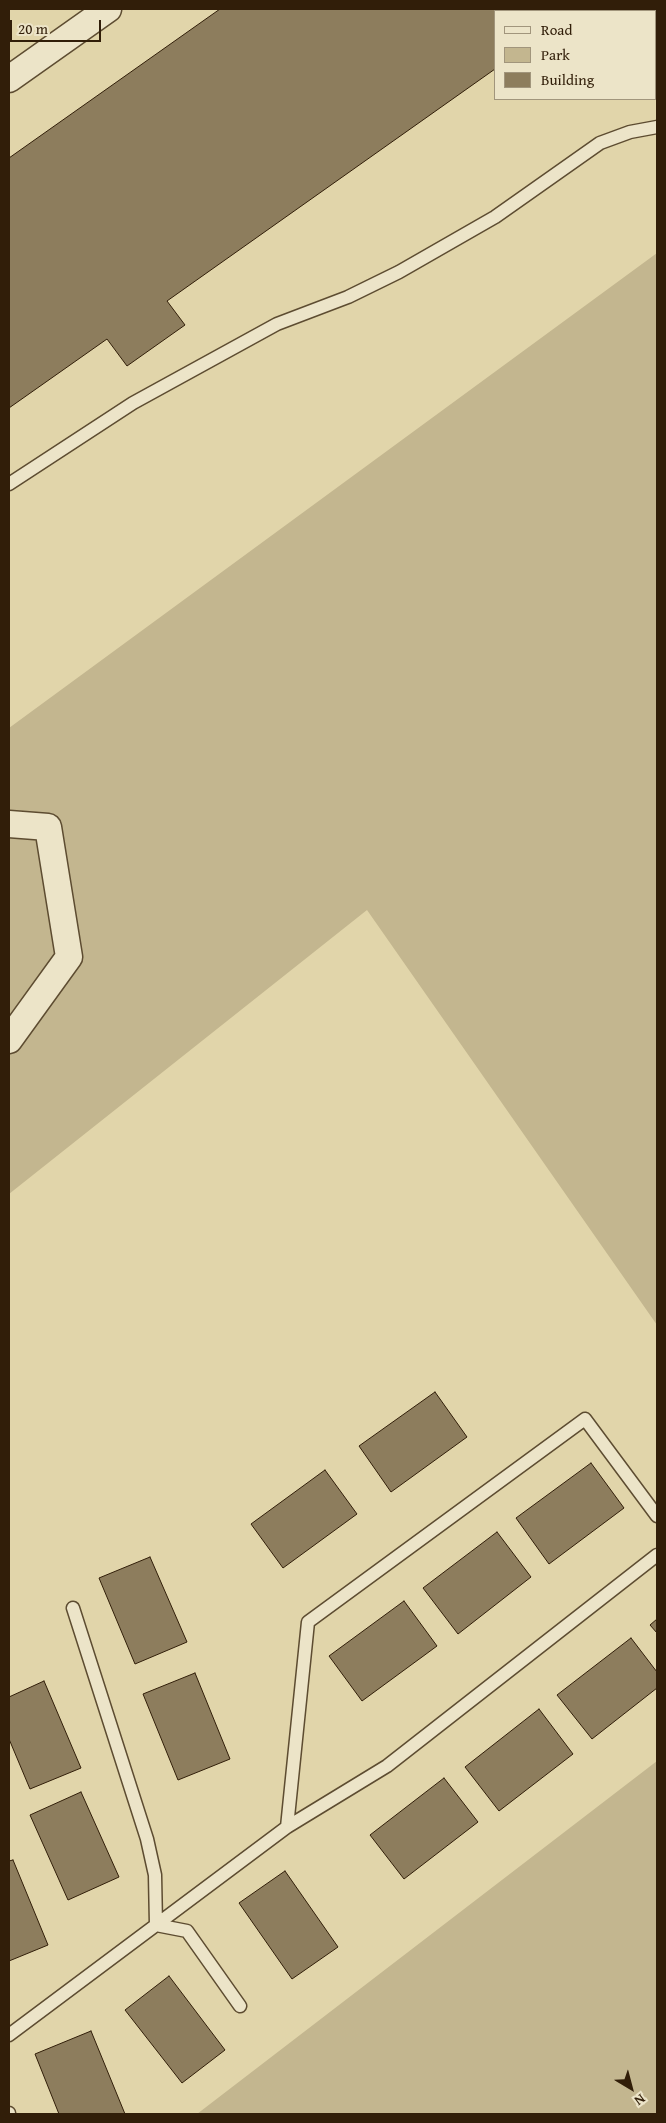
<!DOCTYPE html>
<html>
<head>
<meta charset="utf-8">
<style>
  body { margin:0 }
  #map { position:relative; width:666px; height:2123px; overflow:hidden; background:#e1d5aa; font-family:"Gentium Book Plus",serif }
  canvas { display:block }
  .frame { position:absolute; inset:0; border:10px solid #311e09; pointer-events:none }
  .legend { position:absolute; left:494px; top:10px; width:162px; height:90px; box-sizing:border-box; background:#ece4c8; border:1px solid #a1957c; margin:0; padding:6px 9px; list-style:none; font-size:15px; color:#311e09 }
  .legend li { display:flex; align-items:center; gap:10px; height:25px }
  .legend b { width:25px; border:1px solid #a1957c }
  .north { position:absolute; left:606px; top:2063px; width:50px; height:50px; -webkit-text-stroke:4px #ece4c8; paint-order:stroke; rotate:143deg; font-size:14px; font-weight:700; line-height:20px; text-align:center; color:#311e09 }
  .north::after { content:''; display:block; margin:auto; width:18px; height:22px; background:#311e09; clip-path:polygon(50% 0,100% 100%,50% 72%,0 100%) }
  .scale { position:absolute; left:10px; top:20px; width:91px; height:22px; box-sizing:border-box; border:2px solid #311e09; border-top:0; padding-left:6px; font-size:15px; line-height:18px; white-space:nowrap; color:#311e09; -webkit-text-stroke:4px #ece4c8; paint-order:stroke }
</style>
</head>
<body>
<div id="map">
<canvas width="666" height="2123"></canvas>
<div class="frame"></div>
<ul class="legend">
<li><b style="height:6px;background:#ece4c8"></b>Road</li>
<li><b style="height:14px;background:#c3b68f"></b>Park</li>
<li><b style="height:14px;background:#8d7d5d"></b>Building</li>
</ul>
<div class="north">N</div>
<div class="scale">20 m</div>
</div>
<script>
const ctx = document.querySelector('canvas').getContext('2d');
ctx.lineJoin = 'round';
function paint(path, color) { ctx.fillStyle = color; ctx.fill(path, 'evenodd'); }
const poly = rows => new Path2D(rows.map(r => 'M' + r).join(''));
function stroke(path, color, width, dash) { ctx.strokeStyle = color; ctx.lineWidth = width; ctx.lineCap = dash ? 'butt' : 'round'; ctx.setLineDash(dash || []); ctx.stroke(path); }
const green = poly([
  [657,253,657,1325,367,910,9,1194,9,728],
  [657,1761,657,2114,197,2114]
]);
const building = poly([
  [220,9,555,9,557,11,495,11,495,69,167,301,185,325,127,366,107,339,9,408,9,158,220,9],
  [435,1392,467,1437,391,1492,359,1446,435,1392],
  [591,1463,624,1508,549,1564,516,1518,591,1463],
  [325,1470,357,1514,283,1568,251,1524,325,1470],
  [497,1532,531,1577,458,1634,423,1588,497,1532],
  [150,1557,187,1642,135,1664,99,1578,150,1557],
  [404,1601,437,1646,362,1701,329,1656,404,1601],
  [657,1619,657,1633,650,1625,657,1619],
  [631,1638,657,1672,657,1688,592,1739,557,1695,631,1638],
  [195,1673,230,1759,178,1780,143,1694,195,1673],
  [44,1681,81,1768,30,1789,9,1739,9,1697,44,1681],
  [539,1709,573,1754,499,1811,465,1767,539,1709],
  [444,1778,478,1822,404,1879,370,1835,444,1778],
  [81,1792,119,1877,68,1900,30,1815,81,1792],
  [13,1860,48,1945,9,1961,9,1861,13,1860],
  [285,1871,338,1947,292,1979,239,1903,285,1871],
  [169,1976,225,2050,182,2083,125,2010,169,1976],
  [91,2031,125,2114,59,2114,35,2054,91,2031]
]);
const service = poly([
  [9,484,133,403,277,324,348,297,399,272,495,217,600,143,630,132,657,127],
  [73,1608,147,1839,155,1875,156,1925,187,1931,240,2006],
  [287,1827,308,1622,585,1419,657,1516],
  [9,2035,287,1827,387,1766,657,1555],
  [9,2113,9,2114]
]);
const minor = poly([
  [9,79,108,9],
  [9,824,48,827,69,957,9,1040]
]);
paint(green, '#c3b68f');
paint(building, '#8d7d5d');
stroke(building, '#311e09', 1);
stroke(service, '#5d4c31', 15);
stroke(minor, '#5d4c31', 29);
stroke(service, '#ece4c8', 12);
stroke(minor, '#ece4c8', 26);
</script>
</body>
</html>
